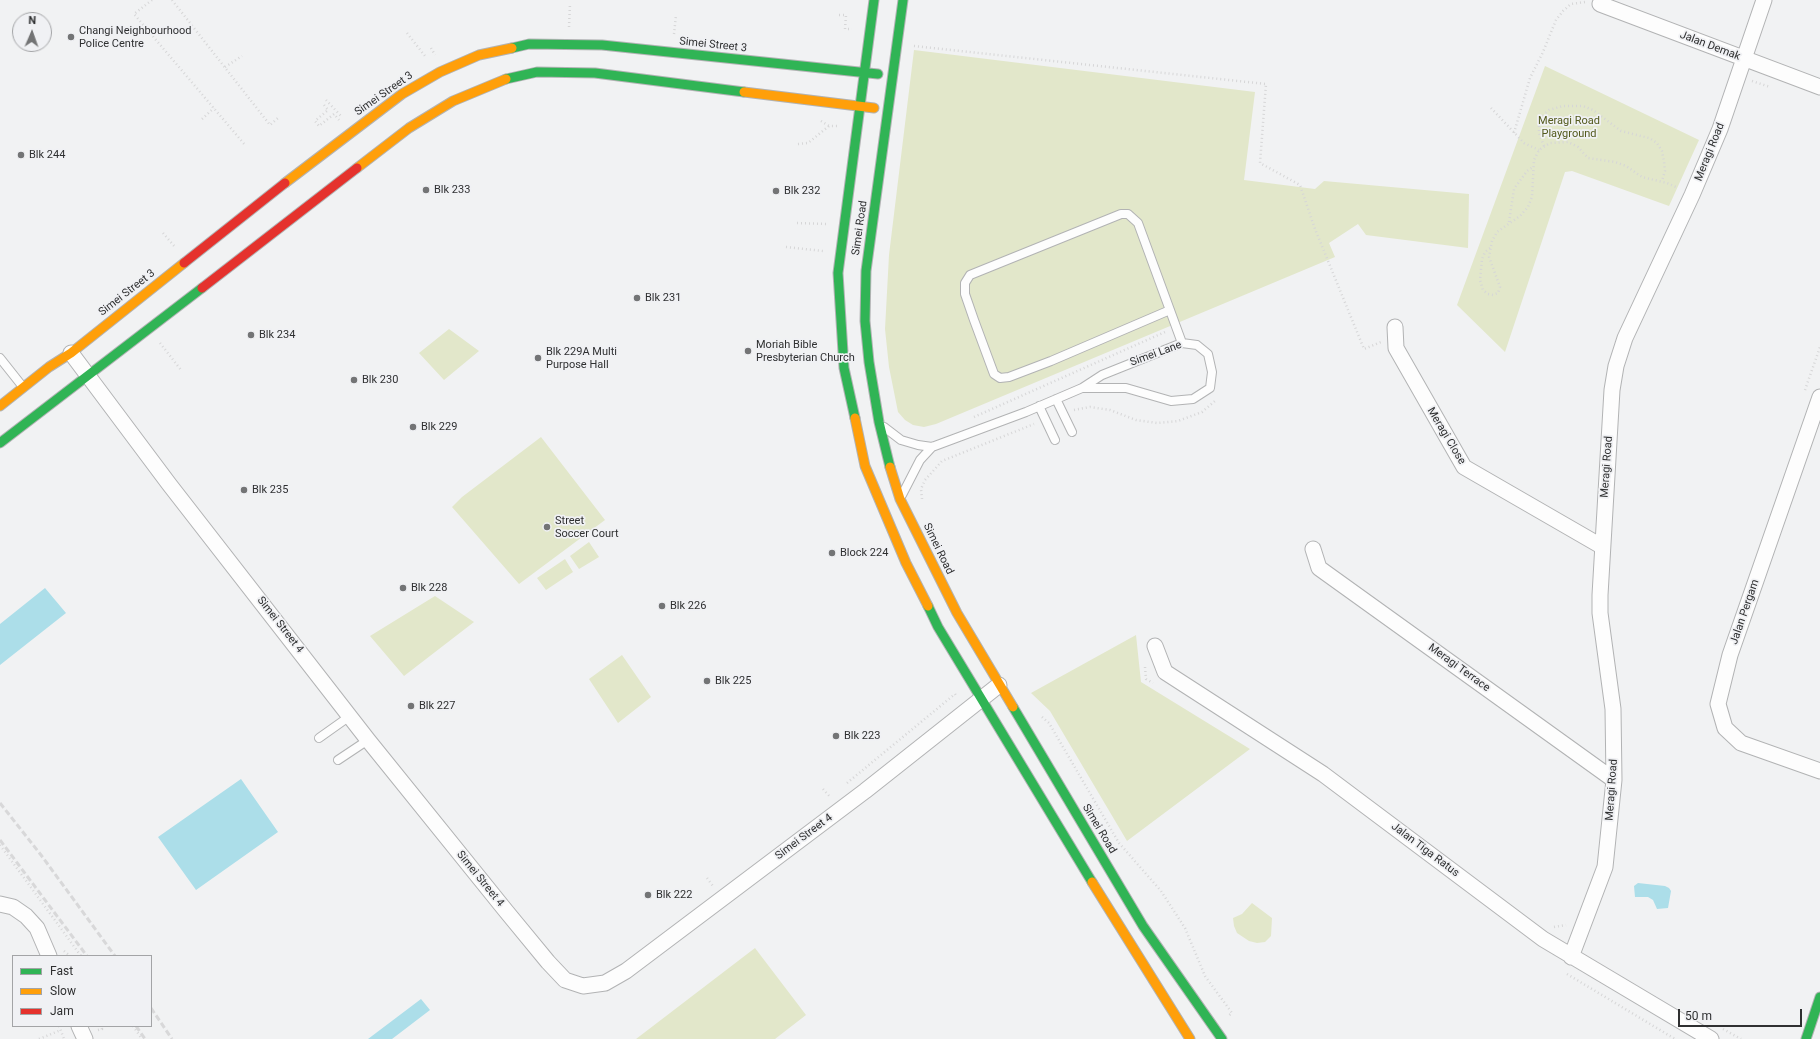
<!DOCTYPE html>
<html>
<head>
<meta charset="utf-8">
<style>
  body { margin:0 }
  #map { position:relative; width:1820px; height:1039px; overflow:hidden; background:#f1f2f3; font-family:Roboto,sans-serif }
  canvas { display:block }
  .legend { position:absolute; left:12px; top:955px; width:140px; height:72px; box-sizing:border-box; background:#f0f1f4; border:1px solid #a3a4a6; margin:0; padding:5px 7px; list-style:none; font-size:12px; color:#2f3031 }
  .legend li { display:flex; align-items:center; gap:8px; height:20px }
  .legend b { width:20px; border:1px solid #a3a4a6 }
  .north { position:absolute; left:12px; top:12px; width:40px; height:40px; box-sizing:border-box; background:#f0f1f4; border:1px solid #a3a4a6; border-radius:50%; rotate:2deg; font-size:11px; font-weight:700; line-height:16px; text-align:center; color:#2f3031 }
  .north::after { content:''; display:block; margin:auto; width:14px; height:18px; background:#737475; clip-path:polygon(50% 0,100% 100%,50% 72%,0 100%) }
  .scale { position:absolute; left:1678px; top:1009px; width:124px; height:18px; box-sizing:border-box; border:2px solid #2f3031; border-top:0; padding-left:5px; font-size:12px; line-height:14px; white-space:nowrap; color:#2f3031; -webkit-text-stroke:3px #f0f1f4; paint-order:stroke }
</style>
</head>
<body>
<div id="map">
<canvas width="1820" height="1039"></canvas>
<ul class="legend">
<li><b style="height:5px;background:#30b455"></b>Fast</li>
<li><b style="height:5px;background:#ff9f0a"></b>Slow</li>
<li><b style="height:5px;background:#e5322d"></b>Jam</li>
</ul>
<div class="north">N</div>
<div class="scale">50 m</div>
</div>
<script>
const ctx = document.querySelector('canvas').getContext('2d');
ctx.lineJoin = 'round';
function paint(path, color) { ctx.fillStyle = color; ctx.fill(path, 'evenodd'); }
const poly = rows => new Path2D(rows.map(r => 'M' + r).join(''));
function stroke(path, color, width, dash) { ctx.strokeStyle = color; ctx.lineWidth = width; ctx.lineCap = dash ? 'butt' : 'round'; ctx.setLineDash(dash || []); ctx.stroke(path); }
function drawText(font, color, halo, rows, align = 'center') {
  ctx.font = font + ' Roboto,sans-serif'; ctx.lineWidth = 3.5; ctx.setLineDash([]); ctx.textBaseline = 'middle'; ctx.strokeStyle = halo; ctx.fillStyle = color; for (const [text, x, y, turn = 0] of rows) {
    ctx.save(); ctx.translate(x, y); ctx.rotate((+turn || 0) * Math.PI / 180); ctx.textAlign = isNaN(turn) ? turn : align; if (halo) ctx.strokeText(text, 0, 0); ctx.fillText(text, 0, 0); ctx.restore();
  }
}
const green = poly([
  [914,50,1255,92,1244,180,1315,189,1324,181,1469,194,1468,248,1366,235,1358,224,1329,243,1335,257,936,424,924,427,913,425,905,420,898,412,889,367,885,329,889,255],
  [1545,66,1699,140,1669,206,1572,171,1565,172,1505,352,1457,305],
  [449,329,479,351,444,380,419,353],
  [541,437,605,520,519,584,452,507,462,497],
  [589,542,599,557,579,569,570,556],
  [565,559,573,572,546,590,537,578],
  [435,596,474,622,404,676,370,636],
  [1136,635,1141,682,1250,749,1127,841,1050,711,1031,693],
  [622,655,651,697,618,723,589,679],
  [1252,903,1272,918,1271,936,1265,942,1257,943,1249,941,1237,933,1234,926,1233,918,1242,914],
  [755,948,806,1015,775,1039,636,1039]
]);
const water = poly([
  [45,588,66,613,0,665,0,624],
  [241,779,278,832,196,890,158,837],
  [1638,883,1665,886,1669,888,1671,891,1668,908,1657,909,1653,900,1648,897,1635,897,1634,886],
  [421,999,430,1010,392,1039,368,1039]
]);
const path = poly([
  [152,0,134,14,245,145],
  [172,0,270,125,278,118],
  [839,15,846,15,845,29,852,29],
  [569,27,570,4],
  [407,33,425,56],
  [674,34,676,15],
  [914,46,1266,84,1260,163,1300,185,1315,229,1364,349,1381,342],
  [431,48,435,55],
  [225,67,242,56],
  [1752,81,1770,87],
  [326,100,342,117],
  [324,105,328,110,315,121,319,126,334,114,339,120],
  [1491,108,1524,143,1539,150],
  [202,119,214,108],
  [821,121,829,126],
  [1514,133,1530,78,1543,52,1556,20,1563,11,1571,4,1585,2],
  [798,144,808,143,829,126,838,126],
  [1544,146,1539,133,1539,125,1544,114,1549,110,1563,106,1583,106,1593,110,1621,131,1649,138,1657,143,1662,151,1664,162,1665,171,1662,181],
  [1509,222,1514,189,1527,171,1533,167],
  [797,223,826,224],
  [163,233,175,247],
  [786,247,823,251],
  [1490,248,1485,252,1482,259,1480,280,1483,290,1488,294,1493,295,1498,293,1500,287,1489,257,1492,241,1497,232,1520,216,1528,207,1532,197,1534,160,1539,150,1550,143,1568,142,1578,147,1588,158,1615,162,1626,166,1642,177,1667,183,1678,188],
  [160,343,181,370],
  [1805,390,1820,347],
  [1074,410,1090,407,1110,410,1136,420,1157,423,1178,421,1202,412,1215,401],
  [974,417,1165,332],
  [922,499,921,489,925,480,942,461,1034,424],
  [1145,667,1146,679,1153,683],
  [1042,717,1049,723,1119,843,1161,891,1185,928,1205,976,1232,1013,1228,1016],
  [847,783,955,694,957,697],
  [823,789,831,798],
  [0,845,81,956],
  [707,878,713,886],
  [1554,927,1566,925],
  [64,951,70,956],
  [1567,974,1675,1039],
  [59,1026,64,1039],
  [133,1026,142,1039],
  [1723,1029,1741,1039],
  [98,1030,102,1029,101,1026],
  [39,1039,61,1030]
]);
const lane = poly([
  [1170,310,1051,361,1009,377,1000,378,994,374,974,320,965,294,965,283,970,275,1121,214,1128,214,1138,223,1182,343],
  [0,358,23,387],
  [1056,399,1072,432],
  [1039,406,1055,440],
  [884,427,901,440,918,445,932,447,1026,412,1082,388,1102,375,1182,343,1197,345,1208,354,1212,372,1210,388,1193,399,1171,401,1126,388,1082,388],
  [902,495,920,460,932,447],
  [319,738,350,716],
  [338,760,368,740]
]);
const street = poly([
  [1600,4,1820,87],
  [1395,327,1396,348,1464,467,1601,546],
  [71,353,169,484,368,740,506,911,548,962,565,980,583,986,605,983,626,971,865,791,999,685],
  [1820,397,1730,655,1718,704,1725,728,1741,743,1820,771],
  [1313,549,1319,568,1614,780],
  [1155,646,1165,672,1323,774,1543,939,1711,1039],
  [0,904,13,907,26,916,37,928,49,956],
  [1571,957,1605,867,1614,780,1613,709,1600,613,1600,595,1612,390,1616,366,1625,338,1692,195,1720,129,1764,0],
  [79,1026,85,1039]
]);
const fast = poly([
  [512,48,529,44,602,45,878,74],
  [506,79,537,72,595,73,744,92],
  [855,418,844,368,838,273,874,0],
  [0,443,202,288],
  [890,467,879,422,869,362,865,321,866,271,903,0],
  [928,606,938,627,1092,882],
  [1013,707,1143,926,1222,1039],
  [1806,1039,1820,997]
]);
const slow = poly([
  [744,92,874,108],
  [357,168,409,128,453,101,506,79],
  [285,183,402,94,440,72,479,55,512,48],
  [0,406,49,367,71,353,184,263],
  [855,418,865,466,906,563,928,606],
  [890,467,900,499,957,613,1013,707],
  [1092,882,1190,1039]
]);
const jam = poly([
  [184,263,285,183],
  [202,288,357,168]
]);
const rail = poly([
  [0,803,41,855,115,956],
  [0,840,87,956],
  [151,1008,172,1039],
  [136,1026,145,1039]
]);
const markers = [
  [71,37,4,"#737475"],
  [21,155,4,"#737475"],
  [426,190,4,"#737475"],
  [776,191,4,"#737475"],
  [637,298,4,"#737475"],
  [251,335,4,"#737475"],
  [748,351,4,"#737475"],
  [538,358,4,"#737475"],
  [354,380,4,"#737475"],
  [413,427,4,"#737475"],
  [244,490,4,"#737475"],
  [547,527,4,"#737475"],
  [832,553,4,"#737475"],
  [403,588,4,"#737475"],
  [662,606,4,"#737475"],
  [707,681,4,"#737475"],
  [411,706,4,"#737475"],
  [836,736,4,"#737475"],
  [648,895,4,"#737475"]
];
const poiNames = [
  ["Changi Neighbourhood",79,31],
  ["Police Centre",79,44],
  ["Blk 244",29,155],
  ["Blk 233",434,190],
  ["Blk 232",784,191],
  ["Blk 231",645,298],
  ["Blk 234",259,335],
  ["Moriah Bible",756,345],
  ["Presbyterian Church",756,358],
  ["Blk 229A Multi",546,352],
  ["Purpose Hall",546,365],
  ["Blk 230",362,380],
  ["Blk 229",421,427],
  ["Blk 235",252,490],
  ["Street",555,521],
  ["Soccer Court",555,534],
  ["Block 224",840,553],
  ["Blk 228",411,588],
  ["Blk 226",670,606],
  ["Blk 225",715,681],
  ["Blk 227",419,706],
  ["Blk 223",844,736],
  ["Blk 222",656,895]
];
const streetNames = [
  ["Simei Street 3",713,45,6],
  ["Jalan Demak",1710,46,21],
  ["Simei Street 3",384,94,-35],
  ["Meragi Road",1710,152,-68],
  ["Simei Road",860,228,-82],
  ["Simei Street 3",127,293,-38],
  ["Simei Lane",1156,354,-20],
  ["Meragi Close",1446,436,59],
  ["Meragi Road",1607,467,-86],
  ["Simei Road",938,549,64],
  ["Jalan Pergam",1745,612,-71],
  ["Simei Street 4",280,625,52],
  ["Meragi Terrace",1459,668,36],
  ["Meragi Road",1612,790,-86],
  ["Simei Road",1099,829,59],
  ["Simei Street 4",804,837,-37],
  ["Jalan Tiga Ratus",1425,850,37],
  ["Simei Street 4",480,879,51]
];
const parkNames = [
  ["Meragi Road",1569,121],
  ["Playground",1569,134]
];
paint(green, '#e2e7ca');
paint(water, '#acdee9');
stroke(lane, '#b2b3b4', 10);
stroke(street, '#b2b3b4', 17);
stroke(fast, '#b2b3b4', 11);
stroke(slow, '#b2b3b4', 11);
stroke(jam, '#b2b3b4', 11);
stroke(path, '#d6d6d7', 2.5, [1, 3]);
stroke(lane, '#fdfdfd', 8);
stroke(street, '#fdfdfd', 15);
stroke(fast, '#30b455', 9);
stroke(slow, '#ff9f0a', 9);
stroke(jam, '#e5322d', 9);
stroke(rail, '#d8d8d9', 3, [6, 3]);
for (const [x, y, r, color] of markers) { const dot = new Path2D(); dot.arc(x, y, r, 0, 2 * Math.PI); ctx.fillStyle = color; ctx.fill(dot); stroke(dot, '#f0f1f4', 1.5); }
drawText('11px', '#2f3031', '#f0f1f4', poiNames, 'left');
drawText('11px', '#2f3031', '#f0f1f4', streetNames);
drawText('11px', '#535a1d', '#f0f1f4', parkNames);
</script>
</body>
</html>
